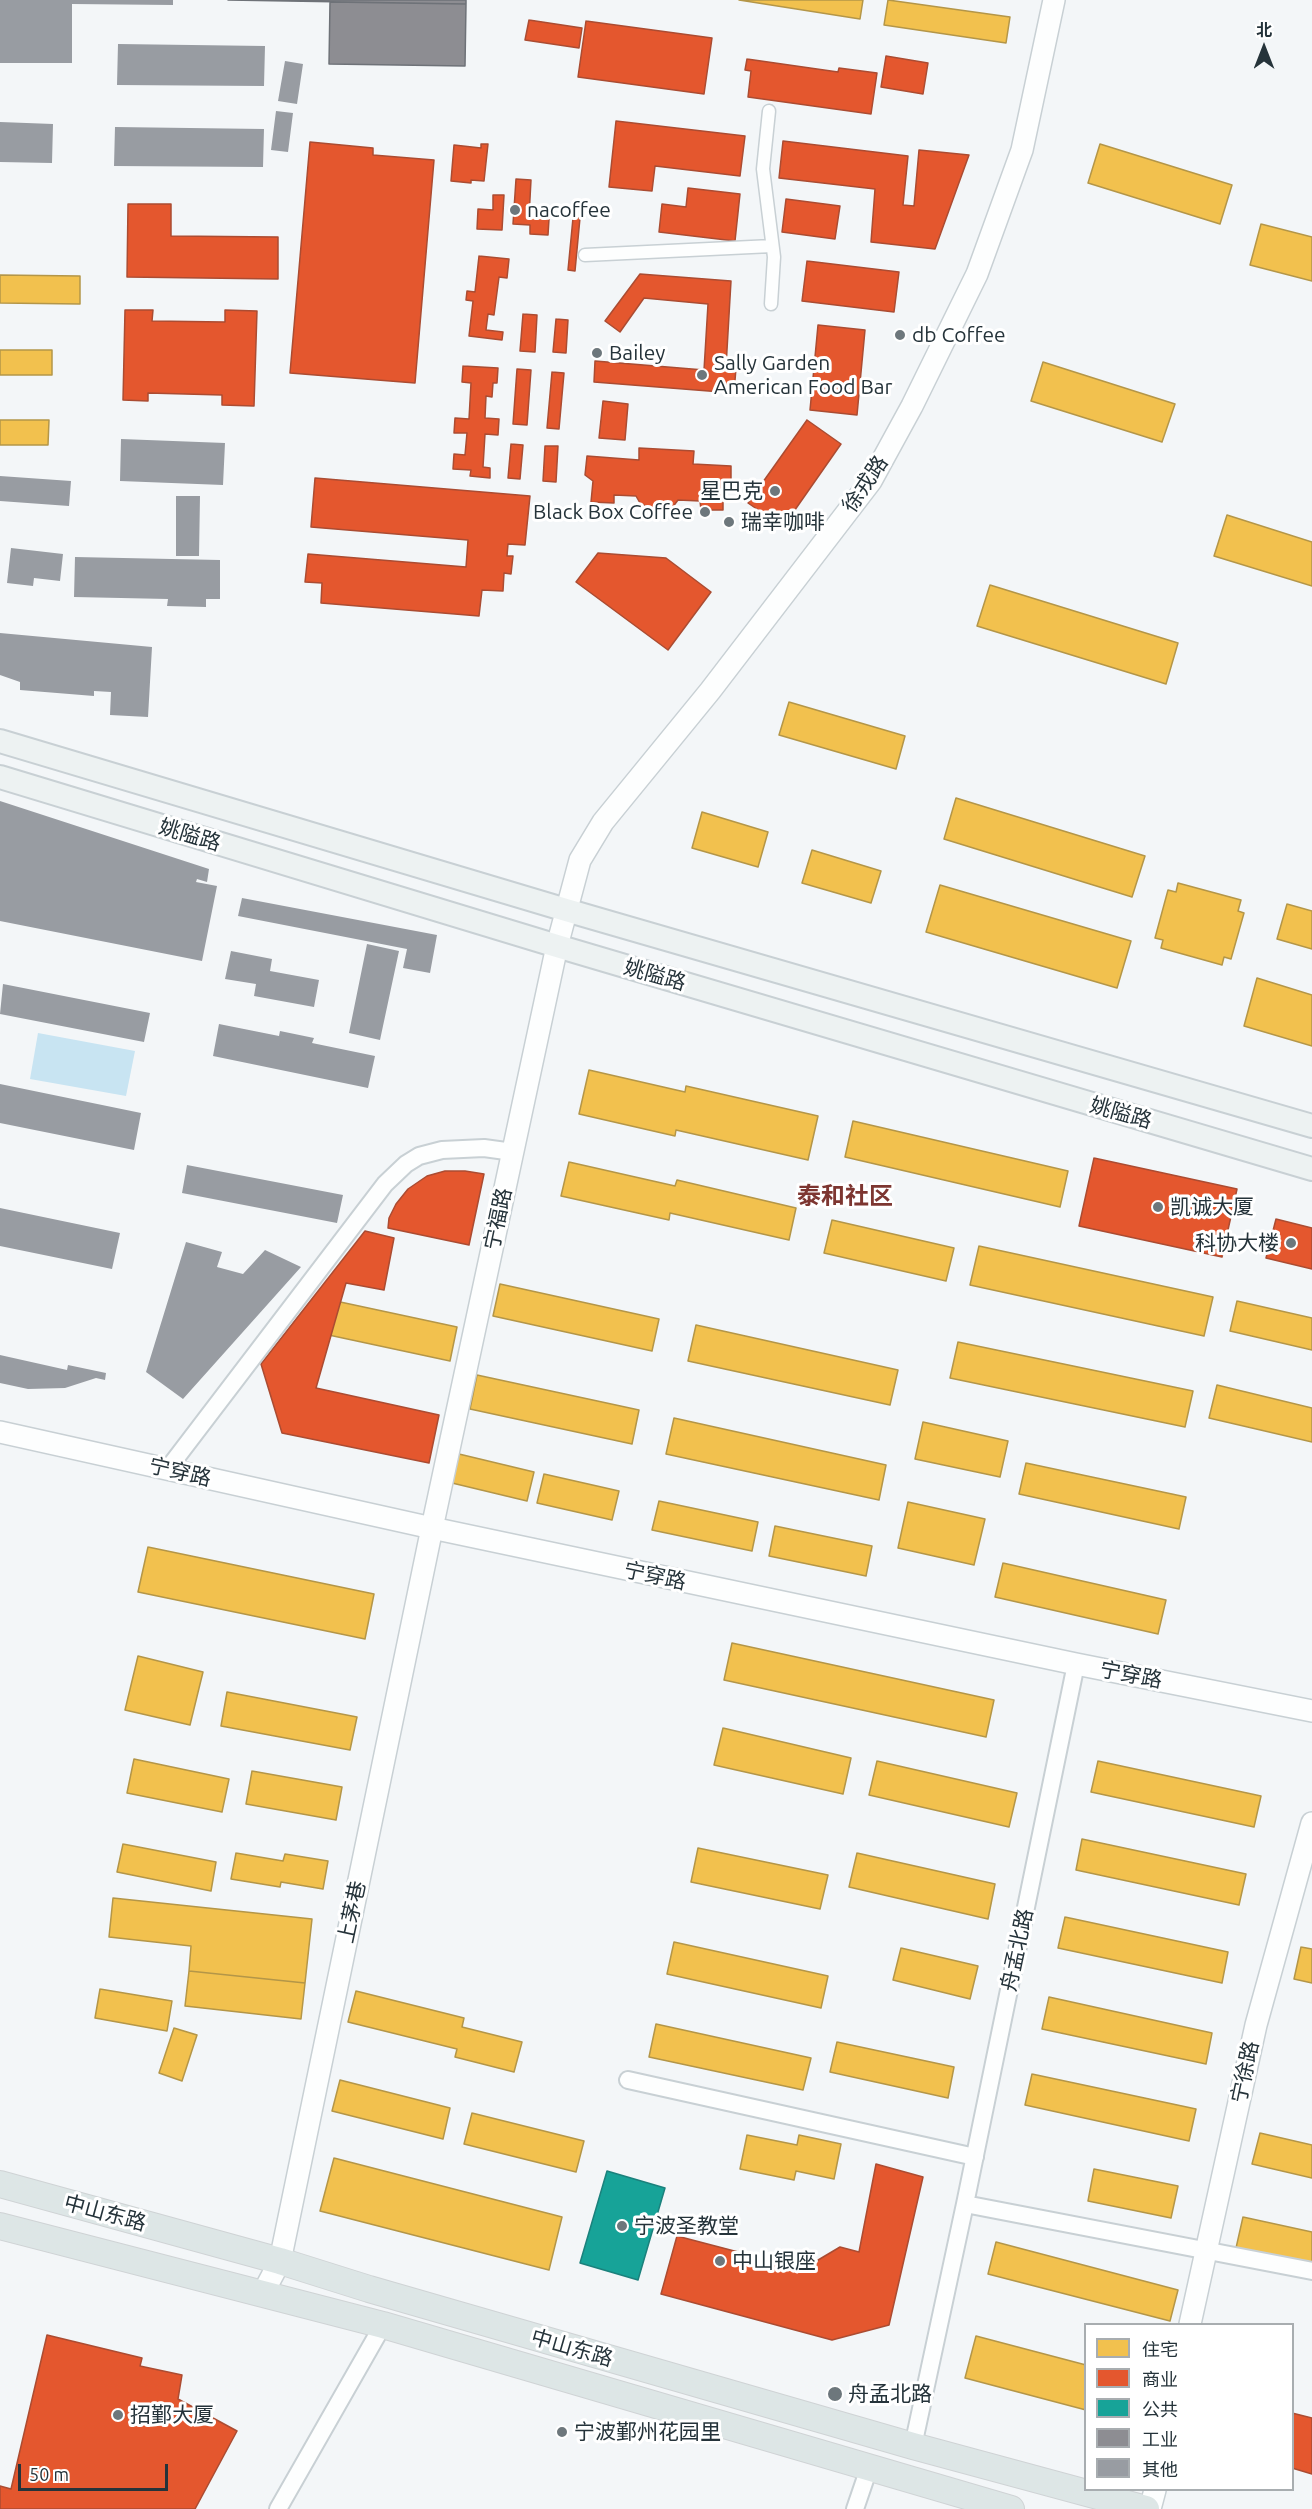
<!DOCTYPE html>
<html>
<head>
<meta charset="utf-8">
<style>
  body { margin:0 }
  #map { position:relative; width:1312px; height:2509px; overflow:hidden; background:#f3f6f8; font-family:Ubuntu,"Noto Sans SC",sans-serif }
  canvas { display:block }
  .legend { position:absolute; left:1084px; top:2323px; width:210px; height:168px; box-sizing:border-box; background:#fff; border:2px solid #a8adb0; margin:0; padding:8px 10px; list-style:none; font-size:18px; color:#25333a }
  .legend li { display:flex; align-items:center; gap:12px; height:30px }
  .legend b { width:30px; border:2px solid #a8adb0 }
  .north { position:absolute; left:1234px; top:18px; width:60px; height:60px; -webkit-text-stroke:4px #fff; paint-order:stroke; rotate:0deg; font-size:16px; font-weight:700; line-height:24px; text-align:center; color:#25333a }
  .north::after { content:''; display:block; margin:auto; width:21px; height:27px; background:#25333a; clip-path:polygon(50% 0,100% 100%,50% 72%,0 100%) }
  .scale { position:absolute; left:18px; top:2464px; width:150px; height:27px; box-sizing:border-box; border:3px solid #25333a; border-top:0; padding-left:8px; font-size:18px; line-height:21px; white-space:nowrap; color:#25333a; -webkit-text-stroke:4px #fff; paint-order:stroke }
</style>
</head>
<body>
<div id="map">
<canvas width="1312" height="2509"></canvas>
<ul class="legend">
<li><b style="height:16px;background:#f2c14e"></b>住宅</li>
<li><b style="height:16px;background:#e4572e"></b>商业</li>
<li><b style="height:16px;background:#17a398"></b>公共</li>
<li><b style="height:16px;background:#8d8d92"></b>工业</li>
<li><b style="height:16px;background:#989ca2"></b>其他</li>
</ul>
<div class="north">北</div>
<div class="scale">50 m</div>
</div>
<script>
const ctx = document.querySelector('canvas').getContext('2d');
ctx.lineJoin = 'round';
function paint(path, color) { ctx.fillStyle = color; ctx.fill(path, 'evenodd'); }
const poly = rows => new Path2D(rows.map(r => 'M' + r).join(''));
function stroke(path, color, width, dash) { ctx.strokeStyle = color; ctx.lineWidth = width; ctx.lineCap = dash ? 'butt' : 'round'; ctx.setLineDash(dash || []); ctx.stroke(path); }
function drawText(font, color, halo, rows, align = 'center') {
  ctx.font = font + ' Ubuntu,"Noto Sans SC",sans-serif'; ctx.lineWidth = 6; ctx.setLineDash([]); ctx.textBaseline = 'middle'; ctx.strokeStyle = halo; ctx.fillStyle = color; for (const [text, x, y, turn = 0] of rows) {
    ctx.save(); ctx.translate(x, y); ctx.rotate((+turn || 0) * Math.PI / 180); ctx.textAlign = isNaN(turn) ? turn : align; if (halo) ctx.strokeText(text, 0, 0); ctx.fillText(text, 0, 0); ctx.restore();
  }
}
const green = poly([
  [38,1033,135,1051,126,1096,30,1079]
]);
const homes = poly([
  [739,0,863,0,860,19,739,0],
  [888,0,1010,17,1006,43,884,25,888,0],
  [1100,144,1232,185,1220,224,1088,183,1100,144],
  [1261,224,1312,237,1312,281,1250,265,1261,224],
  [0,275,80,276,80,304,0,303,0,275],
  [0,350,52,350,52,375,0,375,0,350],
  [1043,362,1175,404,1162,442,1031,401,1043,362],
  [0,420,49,420,48,445,0,445,0,420],
  [1227,515,1312,542,1312,586,1214,556,1227,515],
  [990,585,1178,643,1166,684,977,626,990,585],
  [789,702,905,736,896,769,779,735,789,702],
  [956,798,1145,856,1132,897,944,839,956,798],
  [702,812,768,832,758,867,692,848,702,812],
  [812,850,881,871,871,903,802,883,812,850],
  [1178,883,1241,900,1238,911,1244,913,1231,959,1224,957,1222,965,1161,948,1163,940,1155,938,1168,890,1176,892,1178,883],
  [940,885,1131,941,1117,988,926,932,940,885],
  [1287,904,1312,911,1312,949,1277,939,1287,904],
  [1257,978,1312,995,1312,1046,1244,1026,1257,978],
  [589,1070,685,1092,686,1086,818,1116,808,1160,676,1130,675,1136,579,1114,589,1070],
  [853,1121,1068,1171,1060,1207,845,1157,853,1121],
  [569,1162,675,1186,677,1180,796,1208,789,1240,670,1213,669,1220,561,1196,569,1162],
  [832,1220,954,1248,946,1281,824,1253,832,1220],
  [979,1246,1213,1297,1204,1336,970,1285,979,1246],
  [500,1284,659,1319,652,1351,493,1316,500,1284],
  [317,1297,457,1327,450,1361,310,1331,317,1297],
  [1237,1301,1312,1318,1312,1350,1230,1331,1237,1301],
  [696,1325,898,1370,890,1405,688,1361,696,1325],
  [958,1342,1193,1391,1185,1427,950,1378,958,1342],
  [477,1375,639,1410,632,1444,470,1409,477,1375],
  [1217,1385,1312,1408,1312,1442,1209,1418,1217,1385],
  [296,1386,436,1418,428,1454,288,1423,296,1386],
  [674,1418,886,1465,879,1500,666,1454,674,1418],
  [923,1422,1008,1441,1000,1477,915,1459,923,1422],
  [459,1454,534,1472,527,1501,452,1483,459,1454],
  [1026,1463,1186,1497,1179,1529,1019,1494,1026,1463],
  [544,1474,619,1491,612,1520,537,1503,544,1474],
  [659,1501,758,1522,752,1551,652,1530,659,1501],
  [908,1502,985,1519,974,1565,898,1548,908,1502],
  [775,1526,872,1546,866,1576,769,1556,775,1526],
  [148,1547,374,1594,365,1639,138,1592,148,1547],
  [1003,1563,1166,1600,1158,1634,995,1597,1003,1563],
  [732,1643,994,1700,986,1737,724,1680,732,1643],
  [138,1656,203,1672,190,1725,125,1710,138,1656],
  [227,1692,357,1717,350,1750,221,1726,227,1692],
  [723,1728,851,1758,843,1794,714,1765,723,1728],
  [134,1759,229,1779,222,1812,127,1793,134,1759],
  [877,1761,1017,1793,1009,1827,869,1795,877,1761],
  [1098,1761,1261,1796,1254,1827,1091,1792,1098,1761],
  [252,1771,342,1787,336,1820,246,1804,252,1771],
  [1082,1839,1246,1874,1239,1905,1076,1870,1082,1839],
  [123,1844,216,1862,211,1891,117,1872,123,1844],
  [698,1848,828,1875,820,1909,691,1882,698,1848],
  [236,1853,283,1861,285,1854,328,1861,323,1889,281,1882,280,1887,231,1879,236,1853],
  [857,1853,995,1884,988,1919,849,1887,857,1853],
  [113,1898,312,1919,305,1983,189,1971,191,1946,109,1937,113,1898],
  [1065,1917,1228,1952,1222,1983,1058,1948,1065,1917],
  [674,1942,828,1976,821,2008,667,1974,674,1942],
  [1301,1947,1312,1949,1312,1983,1294,1979,1301,1947],
  [901,1948,978,1966,970,1999,893,1980,901,1948],
  [189,1971,305,1983,301,2019,185,2006,189,1971],
  [100,1989,172,2001,167,2031,95,2018,100,1989],
  [356,1991,464,2018,462,2027,522,2042,514,2072,455,2057,457,2049,348,2022,356,1991],
  [1049,1997,1212,2033,1206,2064,1042,2029,1049,1997],
  [656,2024,811,2058,803,2090,649,2057,656,2024],
  [174,2028,197,2035,182,2081,159,2073,174,2028],
  [837,2042,954,2067,948,2098,830,2072,837,2042],
  [1032,2074,1196,2109,1189,2141,1025,2105,1032,2074],
  [340,2080,450,2108,443,2139,332,2111,340,2080],
  [472,2113,584,2141,576,2172,464,2144,472,2113],
  [1260,2133,1312,2145,1312,2178,1252,2164,1260,2133],
  [747,2135,797,2145,799,2135,841,2144,834,2179,796,2171,794,2180,740,2169,747,2135],
  [334,2158,562,2217,549,2270,320,2211,334,2158],
  [1094,2169,1178,2186,1171,2218,1088,2201,1094,2169],
  [1243,2217,1312,2232,1312,2264,1236,2248,1243,2217],
  [996,2242,1178,2290,1170,2321,988,2274,996,2242],
  [976,2336,1086,2365,1086,2410,965,2378,976,2336]
]);
const shops = poly([
  [529,20,582,28,579,48,525,40,529,20],
  [586,21,712,38,704,94,578,77,586,21],
  [886,56,928,63,923,94,881,87,886,56],
  [747,59,838,72,839,68,877,73,871,114,748,97,751,71,745,70,747,59],
  [616,121,745,136,740,176,655,166,652,191,609,187,616,121],
  [783,141,908,156,903,205,914,206,919,150,969,155,935,249,871,242,875,189,779,178,783,141],
  [310,142,373,148,373,155,434,160,415,383,290,373,310,142],
  [481,144,488,144,484,181,471,180,471,183,451,181,454,145,481,148,481,144],
  [516,179,531,180,529,217,549,219,548,235,530,234,530,225,513,224,516,179],
  [688,188,740,194,735,241,659,232,662,204,686,207,688,188],
  [493,195,504,195,502,230,477,229,478,209,493,210,493,195],
  [786,199,840,206,835,239,782,232,786,199],
  [128,204,171,204,171,236,278,237,278,279,127,277,128,204],
  [573,218,580,218,575,271,568,270,573,218],
  [479,256,509,259,507,278,499,277,494,315,488,314,486,330,503,332,502,340,469,336,473,301,466,300,467,291,475,292,479,256],
  [807,261,899,272,894,312,802,301,807,261],
  [640,274,731,281,726,367,736,368,734,393,594,382,595,361,704,370,708,304,644,298,620,332,605,321,640,274],
  [125,310,153,310,152,321,225,322,225,310,257,311,254,406,222,405,222,395,148,393,148,401,123,400,125,310],
  [523,314,537,315,535,352,520,351,523,314],
  [556,319,568,320,566,353,553,352,556,319],
  [818,325,865,330,857,415,810,410,818,325],
  [463,366,498,368,497,383,493,383,492,397,486,396,485,418,499,419,498,435,485,434,483,467,490,468,490,478,470,476,471,470,453,469,454,454,465,455,467,433,454,433,455,418,469,419,471,383,462,382,463,366],
  [517,369,531,370,527,425,513,424,517,369],
  [552,372,564,373,559,429,547,428,552,372],
  [603,401,628,404,625,440,599,438,603,401],
  [807,420,841,444,783,527,748,503,807,420],
  [511,444,523,445,520,479,508,478,511,444],
  [545,446,558,446,556,482,543,481,545,446],
  [639,448,694,451,693,464,731,466,731,487,723,492,723,510,701,510,700,501,678,500,672,508,653,510,640,503,636,496,614,495,614,503,591,502,593,481,585,475,587,456,639,460,639,448],
  [315,478,530,496,525,545,508,544,507,556,513,556,511,574,504,573,503,591,482,590,479,616,321,603,322,583,305,582,308,554,466,567,468,540,311,527,315,478],
  [598,553,666,558,711,592,668,650,576,582,598,553],
  [1094,1158,1237,1189,1222,1257,1079,1226,1094,1158],
  [445,1171,465,1171,484,1174,469,1245,388,1228,389,1218,396,1204,408,1189,427,1176,445,1171],
  [1276,1219,1312,1228,1312,1269,1266,1258,1276,1219],
  [365,1231,394,1238,384,1290,346,1283,316,1388,439,1415,429,1463,282,1433,261,1364,365,1231],
  [876,2164,923,2177,889,2325,832,2340,661,2294,677,2236,803,2269,840,2247,859,2252,876,2164],
  [47,2335,142,2358,140,2366,182,2375,178,2399,237,2431,195,2509,0,2509,0,2486,11,2489,47,2335],
  [1292,2413,1312,2418,1312,2474,1292,2468,1292,2413]
]);
const public = poly([
  [607,2171,665,2188,638,2280,580,2263,607,2171]
]);
const industry = poly([
  [228,0,466,0,466,4,228,0],
  [330,2,466,4,465,66,329,64,330,2]
]);
const building = poly([
  [0,0,173,0,173,5,72,4,72,63,0,63],
  [118,44,265,46,264,86,117,85],
  [285,61,303,64,297,104,278,101],
  [276,111,293,113,288,152,271,150],
  [0,122,53,124,52,163,0,162],
  [115,127,264,129,263,167,114,166],
  [121,439,225,443,223,485,120,481],
  [0,476,71,481,69,506,0,501],
  [176,496,200,496,199,556,176,556],
  [11,548,63,554,60,581,34,578,33,586,7,583],
  [75,557,220,560,220,599,206,599,206,607,167,606,168,599,74,597],
  [0,633,152,647,148,717,110,715,111,692,94,691,94,696,20,690,20,682,0,675],
  [0,801,209,869,207,882,197,879,196,882,217,886,202,961,0,921],
  [242,898,437,935,430,973,403,968,407,949,238,916],
  [367,944,399,951,380,1040,349,1033],
  [231,951,272,959,270,971,319,980,314,1007,254,996,256,984,225,979],
  [3,984,150,1013,144,1042,0,1014],
  [219,1024,279,1036,280,1031,314,1038,312,1043,375,1056,368,1088,213,1056],
  [0,1084,141,1113,134,1150,0,1123],
  [187,1165,343,1195,337,1223,182,1193],
  [0,1208,120,1233,112,1269,0,1246],
  [186,1242,222,1252,217,1267,243,1274,265,1250,301,1267,183,1399,146,1372],
  [0,1355,67,1370,68,1365,106,1373,105,1380,96,1378,65,1388,28,1389,0,1383]
]);
const pedestrian = poly([
  [769,111,763,169,774,257,771,304],
  [585,255,772,246]
]);
const minor = poly([
  [167,1470,385,1184,406,1164,419,1156,442,1150,484,1148,513,1152],
  [628,2080,975,2157],
  [965,2204,1312,2271],
  [913,2446,965,2204,1076,1664],
  [278,2509,383,2325],
  [855,2509,869,2468]
]);
const tertiary = poly([
  [0,1432,432,1528,1076,1664,1312,1711],
  [263,2293,280,2261,432,1528,557,946,580,860,603,822,710,691,871,481,912,406,977,274,1022,150,1054,0],
  [1190,2324,1256,2025,1312,1823],
  [1150,2509,1155,2490]
]);
const secondary = poly([
  [0,741,566,910,1312,1126],
  [0,777,557,946,1312,1169]
]);
const primary = poly([
  [0,2184,280,2261,369,2289,913,2446,1146,2509],
  [0,2226,383,2325,1011,2509]
]);
const markers = [
  [515,210,6,"#6d777c"],
  [900,335,6,"#6d777c"],
  [597,353,6,"#6d777c"],
  [702,375,6,"#6d777c"],
  [775,491,6,"#6d777c"],
  [705,512,6,"#6d777c"],
  [729,522,6,"#6d777c"],
  [1158,1207,6,"#6d777c"],
  [1291,1243,6,"#6d777c"],
  [622,2226,6,"#6d777c"],
  [720,2261,6,"#6d777c"],
  [835,2394,8,"#6d777c"],
  [118,2415,6,"#6d777c"],
  [562,2432,6,"#6d777c"]
];
const poiNames = [
  ["nacoffee",527,210],
  ["db Coffee",912,335],
  ["Bailey",609,353],
  ["Sally Garden",714,363],
  ["American Food Bar",714,387],
  ["星巴克",763,491,"right"],
  ["Black Box Coffee",693,512,"right"],
  ["瑞幸咖啡",741,522],
  ["凯诚大厦",1170,1207],
  ["科协大楼",1279,1243,"right"],
  ["宁波圣教堂",634,2226],
  ["中山银座",732,2261],
  ["舟孟北路",848,2394],
  ["招鄞大厦",130,2415],
  ["宁波鄞州花园里",574,2432]
];
const streetNames = [
  ["徐戎路",865,484,-56],
  ["姚隘路",190,835,17],
  ["姚隘路",655,975,16],
  ["姚隘路",1121,1113,16],
  ["宁福路",498,1219,-78],
  ["宁穿路",180,1472,13],
  ["宁穿路",655,1576,12],
  ["宁穿路",1131,1675,11],
  ["上茅巷",352,1912,-78],
  ["舟孟北路",1017,1950,-78],
  ["宁徐路",1245,2072,-78],
  ["中山东路",105,2213,15],
  ["中山东路",572,2348,16]
];
const quarterNames = [
  ["泰和社区",845,1196]
];
paint(green, '#c8e4f2');
paint(homes, '#f2c14e');
stroke(homes, '#b49648', 1.5);
paint(shops, '#e4572e');
stroke(shops, '#ab4c32', 1.5);
paint(public, '#17a398');
stroke(public, '#1b817c', 1.5);
paint(industry, '#8d8d92');
stroke(industry, '#6e7278', 1.5);
paint(building, '#989ca2');
stroke(pedestrian, '#c8d0d4', 15);
stroke(minor, '#c8d0d4', 20);
stroke(tertiary, '#c8d0d4', 24);
stroke(secondary, '#c8d0d4', 26);
stroke(primary, '#cfd3d5', 28);
stroke(pedestrian, '#fdfefe', 12);
stroke(minor, '#fdfefe', 16);
stroke(tertiary, '#fdfefe', 21);
stroke(secondary, '#edf2f2', 22);
stroke(primary, '#dde6e6', 26);
for (const [x, y, r, color] of markers) { const dot = new Path2D(); dot.arc(x, y, r, 0, 2 * Math.PI); ctx.fillStyle = color; ctx.fill(dot); stroke(dot, '#fff', 2); }
drawText('21px', '#25333a', '#fff', poiNames, 'left');
drawText('21px', '#25333a', '#fff', streetNames);
drawText('bold 24px', '#7d3631', '#fff', quarterNames);
</script>
</body>
</html>
